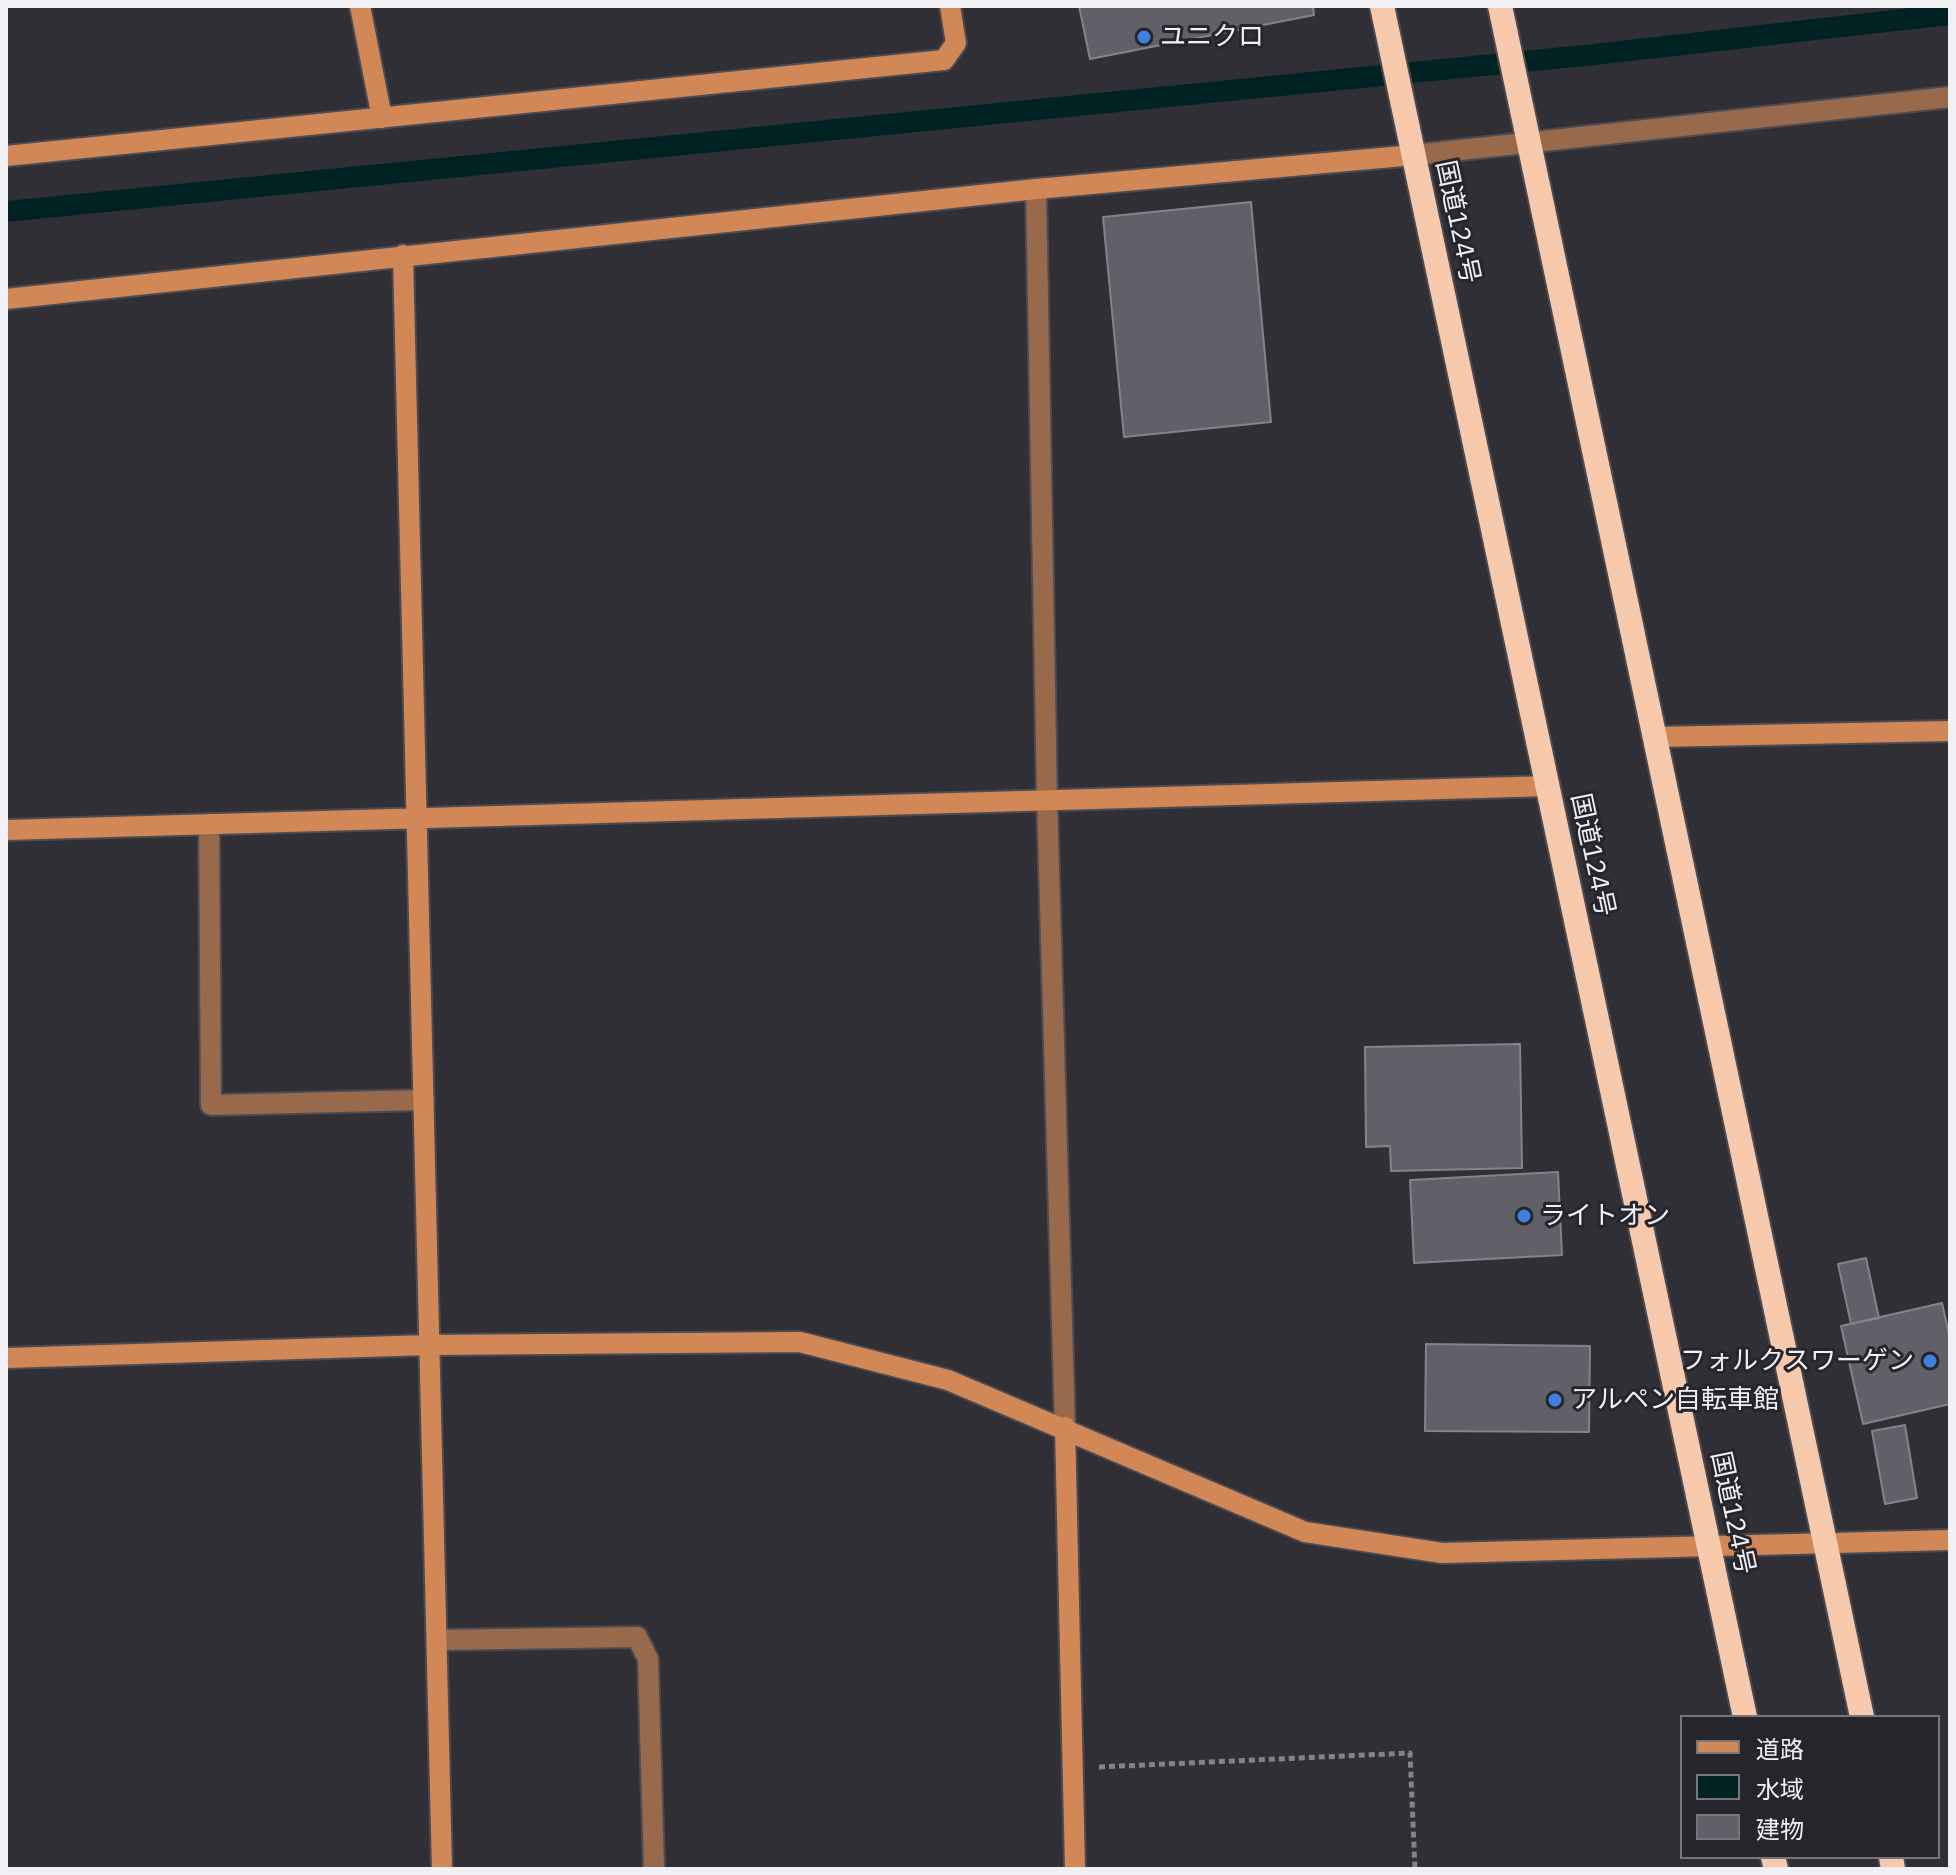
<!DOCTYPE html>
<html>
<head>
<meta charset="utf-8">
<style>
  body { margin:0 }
  #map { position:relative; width:1956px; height:1875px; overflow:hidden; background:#312f36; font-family:"IBM Plex Sans","Noto Sans JP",sans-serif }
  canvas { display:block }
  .frame { position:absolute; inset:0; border:8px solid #f1f0f5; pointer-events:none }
  .legend { position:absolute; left:1680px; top:1715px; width:260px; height:144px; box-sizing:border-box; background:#27252c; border:2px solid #78767c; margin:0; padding:10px 14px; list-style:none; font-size:24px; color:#f1f0f5 }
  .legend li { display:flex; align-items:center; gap:16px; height:40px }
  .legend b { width:40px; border:2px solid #78767c }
</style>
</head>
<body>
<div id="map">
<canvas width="1956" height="1875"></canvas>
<div class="frame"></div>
<ul class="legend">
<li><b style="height:10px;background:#d28856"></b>道路</li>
<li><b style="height:22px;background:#002223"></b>水域</li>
<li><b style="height:22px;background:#615f67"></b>建物</li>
</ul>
</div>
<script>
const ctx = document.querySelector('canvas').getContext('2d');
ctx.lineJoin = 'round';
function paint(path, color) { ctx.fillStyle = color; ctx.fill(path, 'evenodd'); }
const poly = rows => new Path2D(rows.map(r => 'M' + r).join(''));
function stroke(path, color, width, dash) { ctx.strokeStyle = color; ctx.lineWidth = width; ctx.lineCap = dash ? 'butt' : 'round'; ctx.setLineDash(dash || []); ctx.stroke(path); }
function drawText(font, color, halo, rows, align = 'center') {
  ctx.font = font + ' "IBM Plex Sans","Noto Sans JP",sans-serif'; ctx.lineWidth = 6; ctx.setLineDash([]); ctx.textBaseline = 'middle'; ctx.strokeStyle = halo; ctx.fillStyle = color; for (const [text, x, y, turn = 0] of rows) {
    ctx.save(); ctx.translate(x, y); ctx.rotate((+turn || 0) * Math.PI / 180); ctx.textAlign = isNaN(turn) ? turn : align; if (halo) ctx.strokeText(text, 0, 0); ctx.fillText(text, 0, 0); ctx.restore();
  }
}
const water = poly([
  [1928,6,1950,6,1950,25,1595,65,6,222,6,201,1593,44]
]);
const building = poly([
  [1079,6,1313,6,1314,15,1090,59,1079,6],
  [1251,202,1271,422,1124,437,1103,217,1251,202],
  [1520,1044,1522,1168,1391,1171,1390,1146,1366,1147,1365,1047,1520,1044],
  [1558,1172,1562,1255,1414,1263,1410,1180,1558,1172],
  [1866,1258,1879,1318,1851,1324,1838,1264,1866,1258],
  [1942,1303,1950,1339,1950,1404,1863,1424,1841,1326,1942,1303],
  [1426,1344,1590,1346,1589,1432,1425,1431,1426,1344],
  [1905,1425,1917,1498,1885,1504,1872,1431,1905,1425]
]);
const path = poly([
  [1099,1767,1410,1753,1415,1869]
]);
const street = poly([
  [1414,155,1950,97],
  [1036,189,1047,800,1065,1427],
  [209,824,211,1105,424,1100],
  [437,1640,637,1637,648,1659,654,1869]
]);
const secondary = poly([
  [360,6,382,118],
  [6,156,944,60,956,43,950,6],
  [403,255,442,1869],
  [6,299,1036,189,1414,155],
  [1655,737,1950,731],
  [6,830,1549,786],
  [6,1358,428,1345,800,1342,948,1380,1305,1532,1442,1553,1950,1540],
  [1065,1427,1075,1869]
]);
const highway = poly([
  [1382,6,1745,1717],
  [1500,6,1862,1717],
  [1773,1857,1776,1869],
  [1891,1857,1893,1869]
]);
const markers = [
  [1144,37,8,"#3f7fe0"],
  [1524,1216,8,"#3f7fe0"],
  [1930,1361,8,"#3f7fe0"],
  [1555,1400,8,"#3f7fe0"]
];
const poiNames = [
  ["ユニクロ",1160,37],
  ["ライトオン",1540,1216],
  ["フォルクスワーゲン",1914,1361,"right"],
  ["アルペン自転車館",1571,1400]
];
const streetNames = [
  ["国道124号",1457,222,78],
  ["国道124号",1592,855,78],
  ["国道124号",1732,1513,78]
];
paint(water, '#002223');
paint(building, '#615f67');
stroke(building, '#84828a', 2);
stroke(street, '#4c4a51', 24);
stroke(secondary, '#4c4a51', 24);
stroke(highway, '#4c4a51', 28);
stroke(path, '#838288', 5, [6, 4]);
stroke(street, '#98694b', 20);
stroke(secondary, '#d28856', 20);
stroke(highway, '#f8caad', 24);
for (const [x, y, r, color] of markers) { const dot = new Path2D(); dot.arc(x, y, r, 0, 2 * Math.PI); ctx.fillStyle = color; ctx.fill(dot); stroke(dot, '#27252c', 3); }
drawText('26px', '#f1f0f5', '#27252c', poiNames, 'left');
drawText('26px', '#f1f0f5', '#27252c', streetNames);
</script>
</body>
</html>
